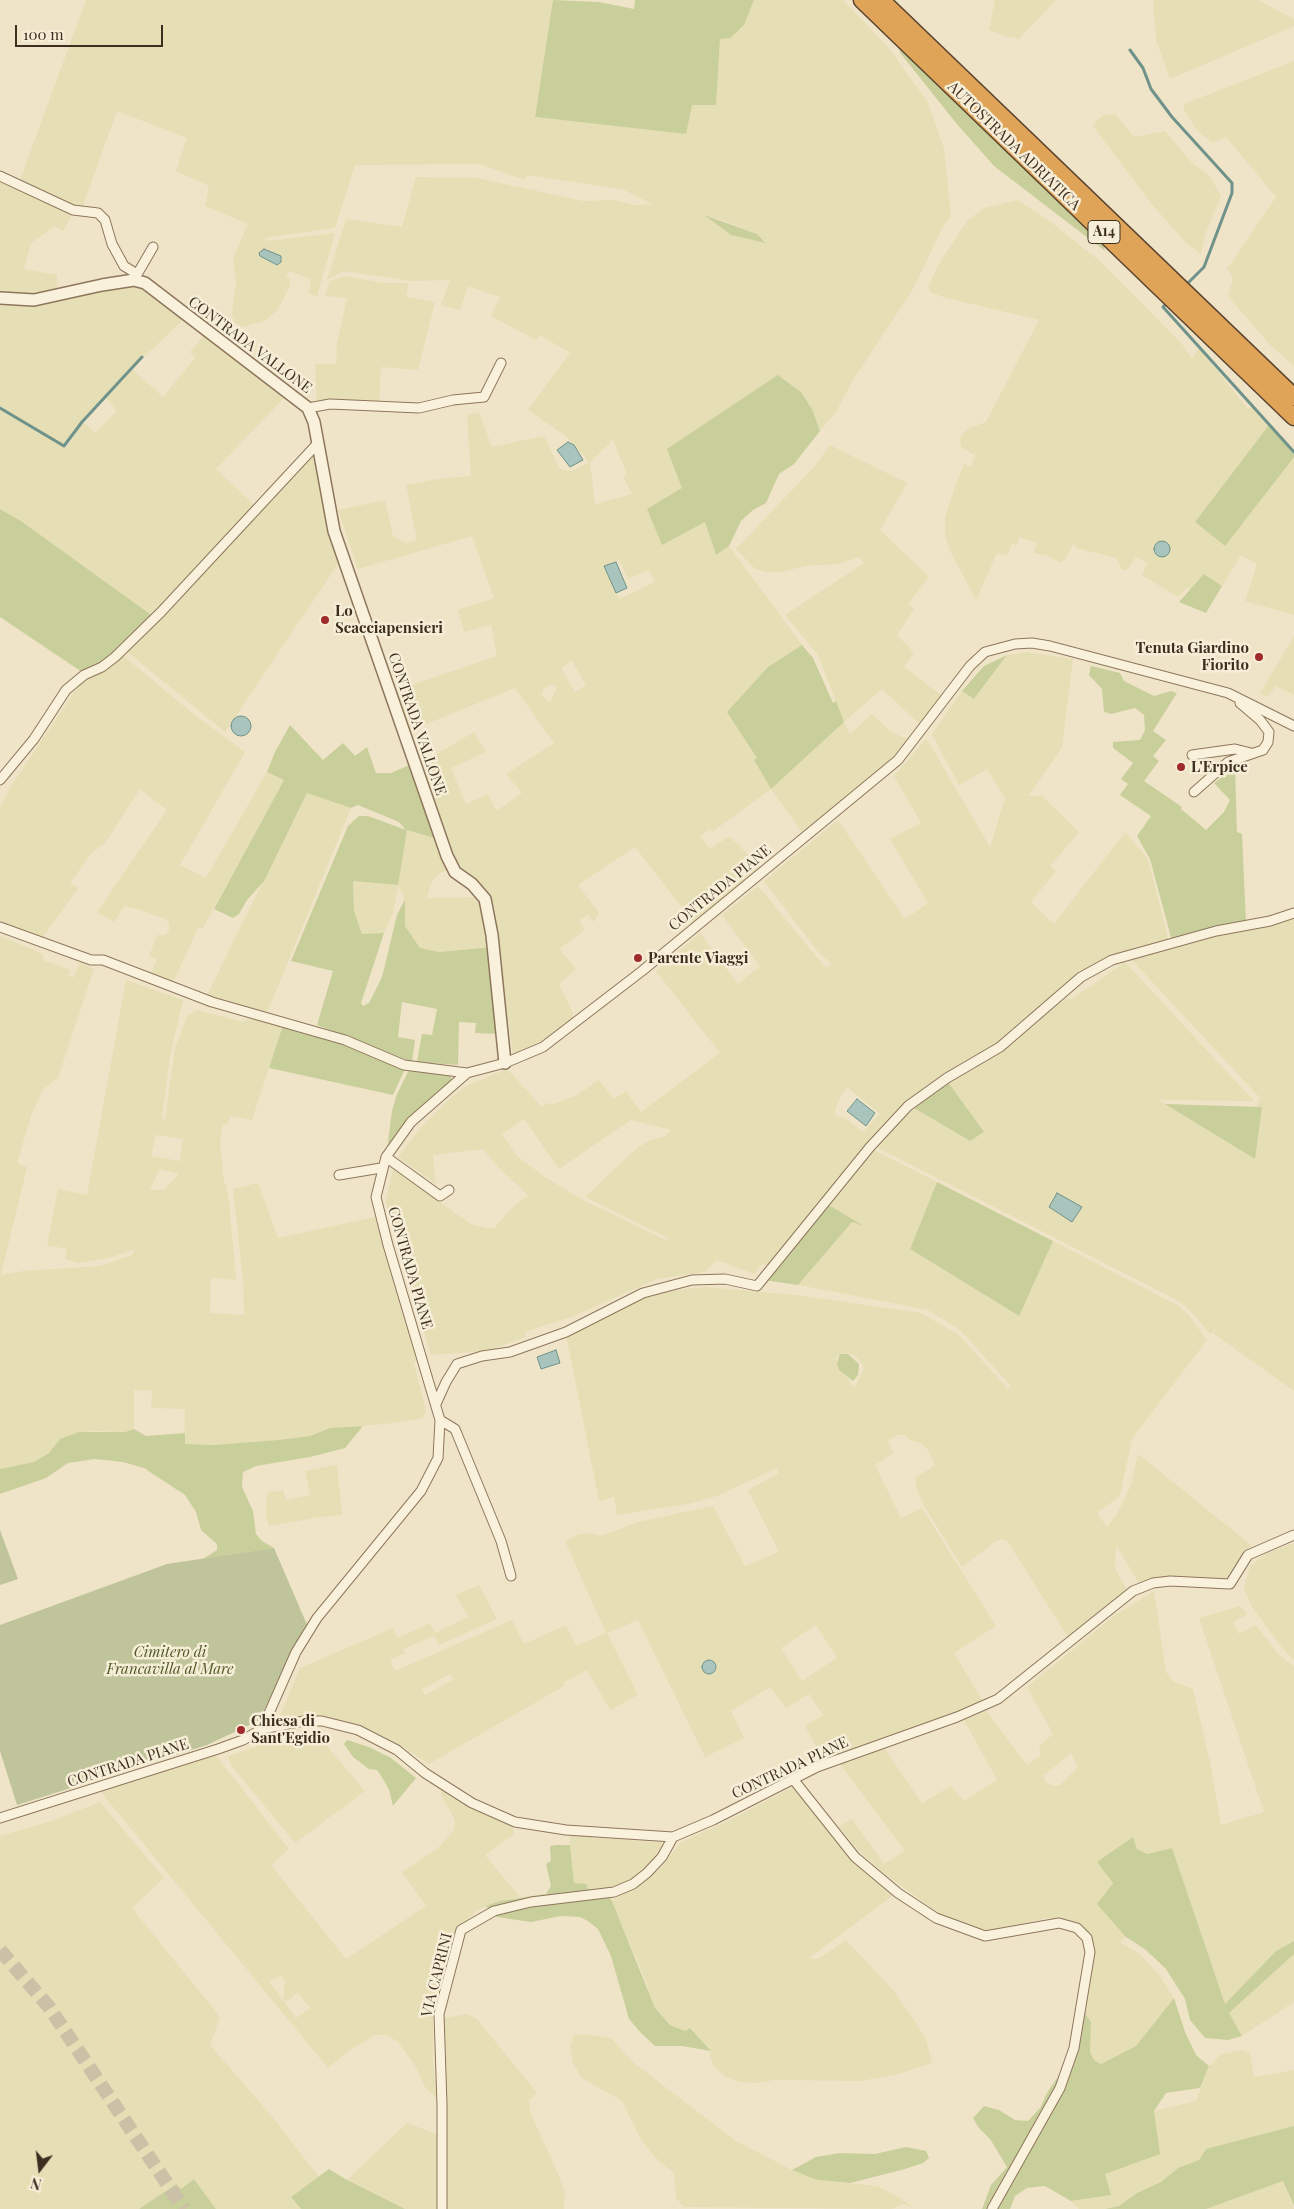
<!DOCTYPE html>
<html>
<head>
<meta charset="utf-8">
<style>
  body { margin:0 }
  #map { position:relative; width:1294px; height:2209px; overflow:hidden; background:#f0e4c8; font-family:"Playfair Display",serif }
  canvas { display:block }
  .north { position:absolute; left:15px; top:2144px; width:50px; height:50px; -webkit-text-stroke:4px #f7eed8; paint-order:stroke; rotate:195deg; font-size:14px; font-weight:700; line-height:20px; text-align:center; color:#3d2e20 }
  .north::after { content:''; display:block; margin:auto; width:18px; height:22px; background:#3d2e20; clip-path:polygon(50% 0,100% 100%,50% 72%,0 100%) }
  .scale { position:absolute; left:15px; top:25px; width:148px; height:22px; box-sizing:border-box; border:2px solid #3d2e20; border-top:0; padding-left:6px; font-size:15px; line-height:18px; white-space:nowrap; color:#3d2e20; -webkit-text-stroke:4px #f7eed8; paint-order:stroke }
</style>
</head>
<body>
<div id="map">
<canvas width="1294" height="2209"></canvas>
<div class="north">N</div>
<div class="scale">100 m</div>
</div>
<script>
const ctx = document.querySelector('canvas').getContext('2d');
ctx.lineJoin = 'round';
function paint(path, color) { ctx.fillStyle = color; ctx.fill(path, 'evenodd'); }
const poly = rows => new Path2D(rows.map(r => 'M' + r).join(''));
function stroke(path, color, width, dash) { ctx.strokeStyle = color; ctx.lineWidth = width; ctx.lineCap = dash ? 'butt' : 'round'; ctx.setLineDash(dash || []); ctx.stroke(path); }
function drawText(font, color, halo, rows, align = 'center') {
  ctx.font = font + ' "Playfair Display",serif'; ctx.lineWidth = 5; ctx.setLineDash([]); ctx.textBaseline = 'middle'; ctx.strokeStyle = halo; ctx.fillStyle = color; for (const [text, x, y, turn = 0] of rows) {
    ctx.save(); ctx.translate(x, y); ctx.rotate((+turn || 0) * Math.PI / 180); ctx.textAlign = isNaN(turn) ? turn : align; if (halo) ctx.strokeText(text, 0, 0); ctx.fillText(text, 0, 0); ctx.restore();
  }
}
const farmland = poly([
  [86,0,553,0,535,117,686,134,691,105,716,105,720,39,744,25,754,0,843,0,888,47,927,101,944,148,951,216,943,227,913,289,853,380,836,412,820,431,812,409,801,392,782,377,682,488,662,544,705,522,716,555,729,546,802,645,768,667,757,758,754,760,771,789,844,722,818,655,785,615,864,563,859,557,838,564,806,566,781,572,766,572,755,569,736,549,814,467,830,445,907,483,880,530,929,577,908,604,914,609,897,635,914,653,904,667,945,698,923,727,882,689,844,722,850,734,872,714,891,732,910,740,899,754,804,835,771,789,712,832,710,829,700,836,710,849,729,836,762,868,695,924,635,847,578,885,599,913,594,922,588,915,579,920,585,930,559,949,576,969,559,984,573,1013,573,1019,548,1039,513,1055,492,903,485,890,457,863,421,763,474,732,486,752,451,768,466,804,488,794,496,811,522,793,506,774,554,743,515,688,409,731,397,690,497,656,491,625,464,632,458,610,494,598,472,536,358,569,338,510,385,500,393,536,405,543,417,540,406,485,437,479,471,476,467,415,479,412,492,447,544,436,559,468,562,470,572,471,589,462,567,437,528,410,570,353,540,335,536,340,491,316,500,297,468,286,460,310,441,305,450,280,411,281,343,271,327,280,346,219,402,227,416,177,477,178,583,201,615,200,634,205,652,204,622,189,526,175,525,180,479,164,355,165,335,228,264,238,268,241,335,233,317,296,309,294,311,279,289,271,286,276,290,279,290,286,277,311,264,321,242,327,234,322,232,313,236,282,233,258,248,224,205,206,209,186,176,171,187,138,117,111,82,208,72,206,20,180],
  [706,216,722,220,757,234,766,242,731,235],
  [613,440,627,474,623,477,632,494,595,504,590,462],
  [619,560,628,579,649,570,655,582,619,599,605,566],
  [572,661,586,685,575,692,561,668],
  [552,684,556,687,556,691,550,702,543,697,542,693,544,689],
  [995,0,1056,0,1019,39,1005,36,989,30],
  [1153,0,1258,0,1294,19,1294,26,1170,79,1156,40],
  [1294,61,1294,366,1270,345,1228,296,1233,278,1227,269,1276,197,1226,137,1212,143,1196,129,1184,110,1184,104],
  [1115,114,1134,137,1165,131,1192,163,1209,175,1221,196,1205,235,1201,254,1186,243,1150,202,1093,126,1096,121,1104,115],
  [0,180,72,215,63,231,55,226,31,243,24,269,57,275,57,293,39,297,0,295],
  [1017,200,1047,219,1101,262,1182,344,1192,359,1199,348,1248,409,1252,407,1269,425,1195,522,1225,545,1294,456,1294,615,1245,601,1257,564,1241,555,1222,586,1204,574,1191,590,1187,588,1178,597,1142,575,1148,563,1136,557,1127,570,1122,570,1116,558,1076,548,1074,543,1066,558,1060,563,1049,556,1034,553,1037,543,1019,537,1017,545,1012,544,1007,556,997,553,976,600,950,551,945,535,945,518,955,487,964,464,971,467,975,455,961,447,960,438,967,429,986,422,1039,320,943,297,930,292,928,286,940,262,967,221,984,208],
  [345,276,384,283,409,283,406,297,435,302,418,370,381,367,379,402,317,403,315,364,336,364,337,343,347,298,325,296,330,281],
  [131,283,145,288,185,318,129,371,78,426,65,443,63,445,0,406,0,302,25,304,61,301,95,291],
  [205,334,287,395,216,469,254,505,154,617,21,521,0,509,0,409,66,448,83,422,95,433,117,411,106,398,133,370,163,397,195,358,190,352],
  [317,449,342,558,225,732,125,650],
  [1294,636,1294,695,1276,686,1267,697,1260,693],
  [1027,652,1073,659,1062,748,1028,796,1042,796,1079,832,1050,866,1056,871,1031,902,1054,924,1125,832,1148,859,1169,942,1099,966,998,1046,908,1105,771,1267,762,1264,754,1274,717,1260,706,1271,700,1273,657,1279,574,1316,525,1332,526,1337,486,1351,431,1355,388,1212,386,1201,393,1169,471,1224,486,1228,494,1228,513,1207,528,1195,499,1168,483,1149,433,1155,436,1184,398,1157,419,1130,446,1102,466,1086,507,1069,542,1107,548,1103,554,1104,577,1095,599,1080,614,1099,626,1091,641,1112,720,1053,656,971,700,933,738,984,760,966,722,915,758,886,826,968,832,964,819,953,764,881,838,820,905,919,928,903,890,839,921,823,894,776,925,740,928,741,990,847,1005,798,987,769,959,785,932,734,962,691,975,699,1007,655],
  [847,1087,880,1114,863,1132,848,1120,834,1114,840,1097],
  [524,1119,559,1169,631,1120,671,1130,664,1137,650,1140,637,1148,585,1197,668,1238,666,1240,581,1199,545,1177,517,1156,502,1134],
  [121,654,191,712,245,752,180,865,206,878,267,772,284,780,203,928,198,928,174,981,151,973,157,959,149,956,157,935,165,935,169,931,169,923,165,919,138,909,124,906,114,922,97,912,167,810,140,789,105,843,91,854,70,883,78,888,43,937,0,921,0,808,11,786,79,685,103,670],
  [307,793,351,808,267,1013,207,995],
  [407,830,438,839,450,868,439,874,431,883,427,898,476,897,480,900,487,947,439,952,420,948,405,926,405,899,398,886,393,913,384,933,362,934,354,911,353,881,397,885],
  [1294,916,1294,1391,1213,1333,1220,1324,1210,1334,1190,1310,1175,1299,876,1147,914,1108,969,1141,984,1132,948,1082,994,1054,1067,998,1072,999,1125,962,1254,1101,1159,1100,1255,1159,1262,1108,1257,1106,1259,1100,1261,1099,1130,958],
  [0,936,43,954,43,960,71,970,69,976,73,978,80,962,94,969,58,1078,43,1089,32,1113,17,1163,27,1167,1,1275,23,1271,100,1266,132,1255,135,1249,109,1258,78,1263,65,1259,67,1249,47,1245,58,1189,87,1195,126,980,183,1000,170,1056,162,1119,165,1119,175,1048,188,1015,197,1010,243,1022,255,1017,283,1025,252,1120,230,1116,227,1125,222,1125,220,1144,224,1183,226,1184,229,1201,236,1280,211,1278,210,1313,244,1315,243,1280,233,1189,258,1183,278,1238,375,1217,419,1356,414,1364,426,1411,423,1418,386,1424,330,1428,310,1436,278,1440,214,1445,184,1444,185,1409,151,1408,152,1391,134,1390,134,1429,125,1432,92,1431,60,1439,49,1453,34,1462,0,1469],
  [156,1135,183,1139,180,1161,151,1156],
  [159,1169,179,1174,164,1190,150,1190],
  [874,1150,937,1182,910,1249,1018,1316,1053,1241,1177,1305,1187,1313,1207,1340,1132,1439,1120,1496,1097,1513,1107,1527,1118,1512,1131,1485,1138,1454,1251,1545,1229,1579,1162,1579,1140,1585,1116,1545,1115,1568,1128,1592,1069,1639,1008,1542,1002,1539,996,1541,962,1567,923,1504,917,1489,915,1478,935,1465,928,1450,921,1443,910,1440,905,1435,898,1435,888,1440,893,1453,875,1465,901,1518,922,1508,996,1626,954,1653,984,1703,825,1763,805,1726,823,1715,809,1694,786,1708,770,1687,731,1711,744,1738,705,1757,638,1620,607,1633,638,1695,610,1710,587,1670,563,1683,564,1686,429,1764,403,1747,371,1730,349,1723,315,1717,287,1720,280,1716,300,1668,393,1628,398,1638,430,1623,435,1633,468,1617,456,1595,479,1585,497,1619,439,1645,434,1636,403,1649,405,1653,390,1660,395,1671,512,1620,524,1644,566,1625,576,1646,606,1633,565,1541,579,1534,589,1533,601,1536,638,1522,713,1506,745,1566,779,1552,748,1490,779,1473,777,1468,717,1496,688,1504,617,1515,614,1497,599,1501,566,1335,630,1301,676,1290,705,1287,797,1295,921,1313,959,1335,1008,1389,1011,1386,960,1330,928,1310,798,1285,852,1222,862,1225,827,1204],
  [850,1353,858,1358,864,1368,854,1388,835,1358,841,1354],
  [816,1625,837,1658,802,1681,781,1648],
  [450,1674,453,1680,425,1695,422,1689],
  [337,1465,342,1515,320,1517,269,1526,266,1516,267,1493,283,1490,286,1500,310,1495,305,1471],
  [1294,1543,1294,1660,1279,1644,1252,1607,1244,1589,1250,1566,1267,1553],
  [1154,1591,1166,1672,1174,1682,1193,1689,1210,1762,1221,1825,1264,1812,1199,1618,1240,1606,1248,1614,1233,1622,1239,1634,1256,1625,1279,1655,1294,1666,1294,1941,1276,1951,1225,2005,1172,1848,1147,1854,1137,1849,1132,1837,1108,1892,1127,1936,1120,1942,1141,1955,1160,1976,1174,1998,1136,2046,1101,2064,1094,2060,1090,2052,1091,2022,1084,2012,1094,1951,1092,1937,1087,1931,1066,1919,1046,1918,996,1931,975,1930,944,1917,882,1872,856,1848,839,1826,852,1819,884,1864,905,1851,840,1764,884,1748,922,1803,951,1786,964,1801,997,1780,964,1720,986,1711,1027,1765,1041,1755,1039,1746,1053,1734,1027,1687,1115,1615],
  [1071,1753,1078,1767,1060,1785,1053,1786,1046,1782,1043,1776],
  [314,1731,365,1791,295,1843,231,1765,228,1756,260,1745],
  [214,1753,289,1849,271,1865,346,1959,426,1906,402,1872,438,1848,454,1830,455,1820,441,1795,441,1790,443,1788,512,1822,514,1834,485,1855,520,1897,500,1901,478,1910,456,1929,449,1943,433,2016,433,2061,437,2098,425,2087,416,2067,398,2042,387,2035,375,2035,347,2052,328,2068,100,1791],
  [281,1976,285,1981,283,1999,287,2001,298,1993,310,2008,296,2018,269,1981],
  [795,1786,895,1894,809,1958,818,1959,846,1940,893,1990,910,2014,926,2039,932,2063,899,2074,861,2081,774,2080,758,2083,740,2082,724,2076,714,2066,710,2056,711,2051,690,2028,685,2031,670,2025,655,2008,649,1995,647,1984,612,1901,660,1869,681,1842,724,1823],
  [100,1802,164,1878,132,1908,220,2017,210,2045,274,2119,319,2177,291,2197,301,2209,216,2209,194,2179,181,2189,175,2184,139,2209,0,2209,0,1836,54,1820],
  [569,1834,600,1838,668,1843,646,1872,621,1887,589,1892,581,1883,574,1883],
  [1294,1954,1294,2002,1242,2036,1229,2013],
  [467,2014,477,2019,537,2093,529,2100,530,2112,559,2176,565,2194,564,2209,444,2209,444,2018],
  [586,2034,611,2038,634,2063,736,2141,792,2170,817,2180,877,2186,895,2195,914,2208,903,2204,892,2209,684,2207,676,2198,674,2173,657,2159,641,2140,622,2101,582,2078,573,2063,570,2047,574,2035],
  [1242,2050,1250,2053,1254,2077,1294,2070,1294,2126,1206,2151,1199,2160,1178,2168,1161,2182,1137,2193,1119,2206,1105,2209,1079,2209,1071,2201,1111,2195,1104,2174,1154,2111,1196,2101,1209,2066,1222,2054],
  [407,2123,439,2135,439,2209,405,2209,347,2180],
  [1283,2181,1294,2209,1206,2209,1251,2192]
]);
const green = poly([
  [553,0,599,2,634,9,635,0,754,0,744,25,730,38,720,39,716,105,692,105,686,134,535,117],
  [897,45,1103,244,1105,251,994,166,956,123,901,54],
  [704,215,757,234,766,243,731,235],
  [778,375,801,392,812,409,820,431,794,464,779,474,766,503,753,510,741,521,729,546,716,555,705,522,662,545,647,509,682,488,667,449],
  [1269,425,1294,453,1294,457,1225,546,1195,522],
  [0,509,21,521,154,617,106,663,82,672,0,617],
  [1204,574,1222,586,1206,613,1179,602],
  [802,645,813,658,833,703,836,701,844,722,771,789,754,760,757,758,727,712,768,667],
  [1007,655,974,699,962,691,984,666],
  [1091,666,1120,673,1124,681,1154,696,1171,691,1177,693,1153,731,1166,740,1153,756,1159,761,1144,781,1182,807,1181,809,1206,830,1224,812,1230,800,1214,783,1235,768,1237,832,1242,834,1246,922,1172,941,1150,859,1137,836,1151,816,1120,795,1128,784,1121,779,1133,763,1113,748,1113,742,1140,740,1145,730,1144,715,1135,708,1111,714,1104,712,1102,689,1089,675],
  [290,725,323,760,343,743,355,756,367,747,376,773,391,773,412,764,438,839,407,830,398,885,353,881,354,911,362,934,384,933,361,1003,363,1006,369,1003,382,977,397,915,405,899,405,926,420,948,439,952,491,947,499,1034,475,1033,476,1023,459,1022,458,1065,417,1062,422,1034,432,1035,437,1009,402,1002,398,1037,415,1040,412,1062,317,1025,333,971,291,961,348,826,359,816,368,816,406,830,399,822,358,805,351,808,307,793,264,881,247,900,239,914,233,918,214,909,284,780,267,772,275,752],
  [283,1025,335,1040,405,1069,393,1095,269,1068],
  [409,1070,449,1072,452,1079,391,1148,388,1147,388,1141,392,1111,397,1094],
  [948,1082,984,1132,970,1141,914,1108],
  [1165,1104,1262,1107,1255,1159],
  [937,1182,1053,1241,1019,1316,910,1249],
  [827,1204,864,1226,852,1222,798,1285,764,1280],
  [840,1354,848,1354,859,1364,858,1375,853,1381,839,1370,837,1363],
  [363,1426,345,1448,310,1457,256,1466,243,1472,242,1487,253,1511,256,1534,262,1541,274,1548,203,1559,217,1550,217,1544,201,1530,196,1512,185,1495,144,1468,123,1462,95,1459,68,1463,46,1478,0,1494,0,1469,34,1462,49,1453,60,1439,79,1432,125,1432,134,1429,146,1436,185,1433,185,1444,214,1445,278,1440,310,1436,330,1428],
  [347,1740,369,1747,391,1758,416,1778,393,1806,389,1790,383,1779,377,1770,369,1769,353,1757,344,1744],
  [1133,1837,1137,1849,1147,1854,1172,1848,1225,2004,1276,1951,1294,1941,1294,1954,1229,2013,1242,2036,1228,2040,1205,2038,1190,2020,1185,1999,1166,1969,1146,1950,1126,1937,1097,1904,1113,1883,1097,1862],
  [557,1845,570,1845,574,1883,586,1884,589,1892,605,1891,612,1901,655,2008,670,2025,685,2031,690,2028,711,2051,682,2046,655,2046,641,2033,629,2019,611,1956,598,1929,588,1921,580,1917,561,1916,531,1922,497,1917,486,1906,500,1901,546,1894,551,1886,546,1864,551,1861,550,1846],
  [1174,1998,1185,2032,1196,2055,1209,2066,1200,2088,1166,2093,1154,2111,1160,2154,1105,2174,1111,2195,1071,2201,1045,2186,1027,2188,1015,2196,1010,2209,982,2209,991,2185,1007,2167,990,2139,979,2128,973,2118,984,2106,999,2110,1015,2120,1028,2121,1040,2108,1048,2091,1060,2074,1071,2070,1084,2012,1091,2022,1090,2052,1094,2060,1101,2064,1136,2046],
  [1294,2126,1294,2206,1283,2181,1206,2209,1105,2209,1119,2206,1137,2193,1161,2182,1178,2168,1199,2160,1206,2149],
  [906,2147,926,2151,929,2158,923,2163,905,2169,850,2183,817,2180,792,2170,816,2157,840,2153,875,2154],
  [329,2169,347,2180,405,2209,301,2209,291,2197],
  [194,2179,216,2209,139,2209,176,2184,181,2189]
]);
const cemetery = poly([
  [0,1530,18,1579,0,1585],
  [274,1548,308,1627,258,1721,207,1745,17,1805,0,1751,0,1625,167,1564]
]);
const water = poly([
  [264,249,281,256,281,262,277,265,260,256,259,253,264,249],
  [568,442,574,445,583,460,570,467,557,450,568,442],
  '1154 549a8 8 0 1 1 16 0a8 8 0 1 1-16 0Z',
  [616,562,627,588,616,593,604,566,616,562],
  '231 726a10 10 0 1 1 20 0a10 10 0 1 1-20 0Z',
  [857,1099,875,1113,866,1126,847,1111,857,1099],
  [1057,1193,1082,1207,1072,1222,1049,1207,1057,1193],
  [556,1350,560,1363,541,1369,537,1357,556,1350],
  '702 1667a7 7 0 1 1 14 0a7 7 0 1 1-14 0Z'
]);
const stream = poly([
  [1130,50,1143,68,1151,89,1172,117,1232,183,1232,193,1204,267,1185,286],
  [1168,302,1163,307,1294,452],
  [0,408,64,446,82,422,142,357]
]);
const trunkTunnel = poly([
  [0,1950,49,2007,184,2209]
]);
const minor = poly([
  [0,176,73,210,98,213,105,220,112,244,124,266,137,274],
  [135,278,153,247],
  [308,408,330,404,419,408,453,400,484,397,501,363],
  [1192,755,1235,749,1251,753],
  [0,780,34,739,66,690,84,675,102,667,115,657,161,612,318,443],
  [1194,792,1228,762,1263,750,1268,742,1269,732,1260,720,1240,703],
  [0,927,91,960,103,960,212,1002,345,1040,404,1065,467,1073],
  [386,1157,440,1196,449,1190],
  [339,1175,381,1168],
  [436,1404,446,1382,457,1364,482,1356,510,1352,566,1332,643,1293,692,1280,725,1279,757,1286,870,1147,908,1106,947,1078,1000,1047,1081,977,1112,960,1216,931,1270,921,1294,913],
  [440,1420,455,1429,501,1541,511,1576],
  [262,1729,296,1652,317,1618,421,1491,438,1458,440,1420,388,1245,376,1197,386,1157,411,1122,467,1073,505,1063,543,1047,642,971,789,850,898,760,970,666,985,652,1015,644,1032,643,1050,646,1228,693,1294,726],
  [793,1779,855,1857,898,1893,936,1918,985,1936,1059,1923,1077,1928,1087,1938,1090,1952,1074,2048,1060,2088,992,2209],
  [0,1818,218,1749,243,1740,262,1729,304,1721,322,1721,358,1730,397,1750,425,1773,472,1803,515,1822,566,1830,673,1837,713,1820,817,1767,957,1717,998,1699,1133,1591,1153,1583,1170,1581,1230,1584,1248,1555,1294,1535],
  [442,2209,442,2105,439,2014,461,1930,494,1911,531,1902,614,1892,633,1884,647,1873,662,1857,673,1837]
]);
const tertiary = poly([
  [0,298,34,300,102,285,134,280,145,283,308,408,314,422,334,531,447,856,455,872,472,884,485,899,492,935,505,1063]
]);
const motorway = poly([
  [862,0,1294,417],
  [881,0,1294,397]
]);
const markers = [
  [325,620,5,"#9e2a2b"],
  [1259,657,5,"#9e2a2b"],
  [1181,767,5,"#9e2a2b"],
  [638,958,5,"#9e2a2b"],
  [241,1730,5,"#9e2a2b"]
];
const shields = [
  [1104,232,32]
];
const shieldNames = [
  ["A14",1104,232]
];
const streetNames = [
  ["AUTOSTRADA ADRIATICA",1014,146,44],
  ["CONTRADA VALLONE",250,345,37],
  ["CONTRADA VALLONE",417,724,71],
  ["CONTRADA PIANE",720,888,-39],
  ["CONTRADA PIANE",410,1268,74],
  ["CONTRADA PIANE",128,1763,-18],
  ["CONTRADA PIANE",790,1768,-25],
  ["VIA CAPRINI",437,1975,-76]
];
const poiNames = [
  ["Lo",335,611],
  ["Scacciapensieri",335,628],
  ["Tenuta Giardino",1249,648,"right"],
  ["Fiorito",1249,665,"right"],
  ["L'Erpice",1191,767],
  ["Parente Viaggi",648,958],
  ["Chiesa di",251,1721],
  ["Sant'Egidio",251,1738]
];
const parkNames = [
  ["Cimitero di",170,1652],
  ["Francavilla al Mare",170,1669]
];
paint(farmland, '#e6deb5');
paint(green, '#c9cf9b');
paint(cemetery, '#bfc49a');
paint(water, '#a9c4bc');
stroke(water, '#6f938a', 1);
stroke(stream, '#6f938a', 3);
stroke(trunkTunnel, '#ccc0a6', 14, [14, 7]);
stroke(minor, '#8d765c', 11);
stroke(tertiary, '#8d765c', 14);
stroke(motorway, '#5b4430', 19);
stroke(minor, '#faf1dc', 9);
stroke(tertiary, '#faf1dc', 11);
stroke(motorway, '#e0a458', 16);
for (const [x, y, r, color] of markers) { const dot = new Path2D(); dot.arc(x, y, r, 0, 2 * Math.PI); ctx.fillStyle = color; ctx.fill(dot); stroke(dot, '#f7eed8', 2); }
for (const [x, y, w] of shields) { const box = new Path2D(); box.roundRect(x - w / 2, y - 11.5, w, 23, 4); ctx.fillStyle = '#f7eed8'; ctx.fill(box); stroke(box, '#3d2e20', 1); }
drawText('bold 14px', '#3d2e20', null, shieldNames);
drawText('15px', '#3d2e20', '#f7eed8', streetNames);
drawText('bold 15px', '#3d2e20', '#f7eed8', poiNames, 'left');
drawText('italic 15px', '#4d5a26', '#f7eed8', parkNames);
</script>
</body>
</html>
